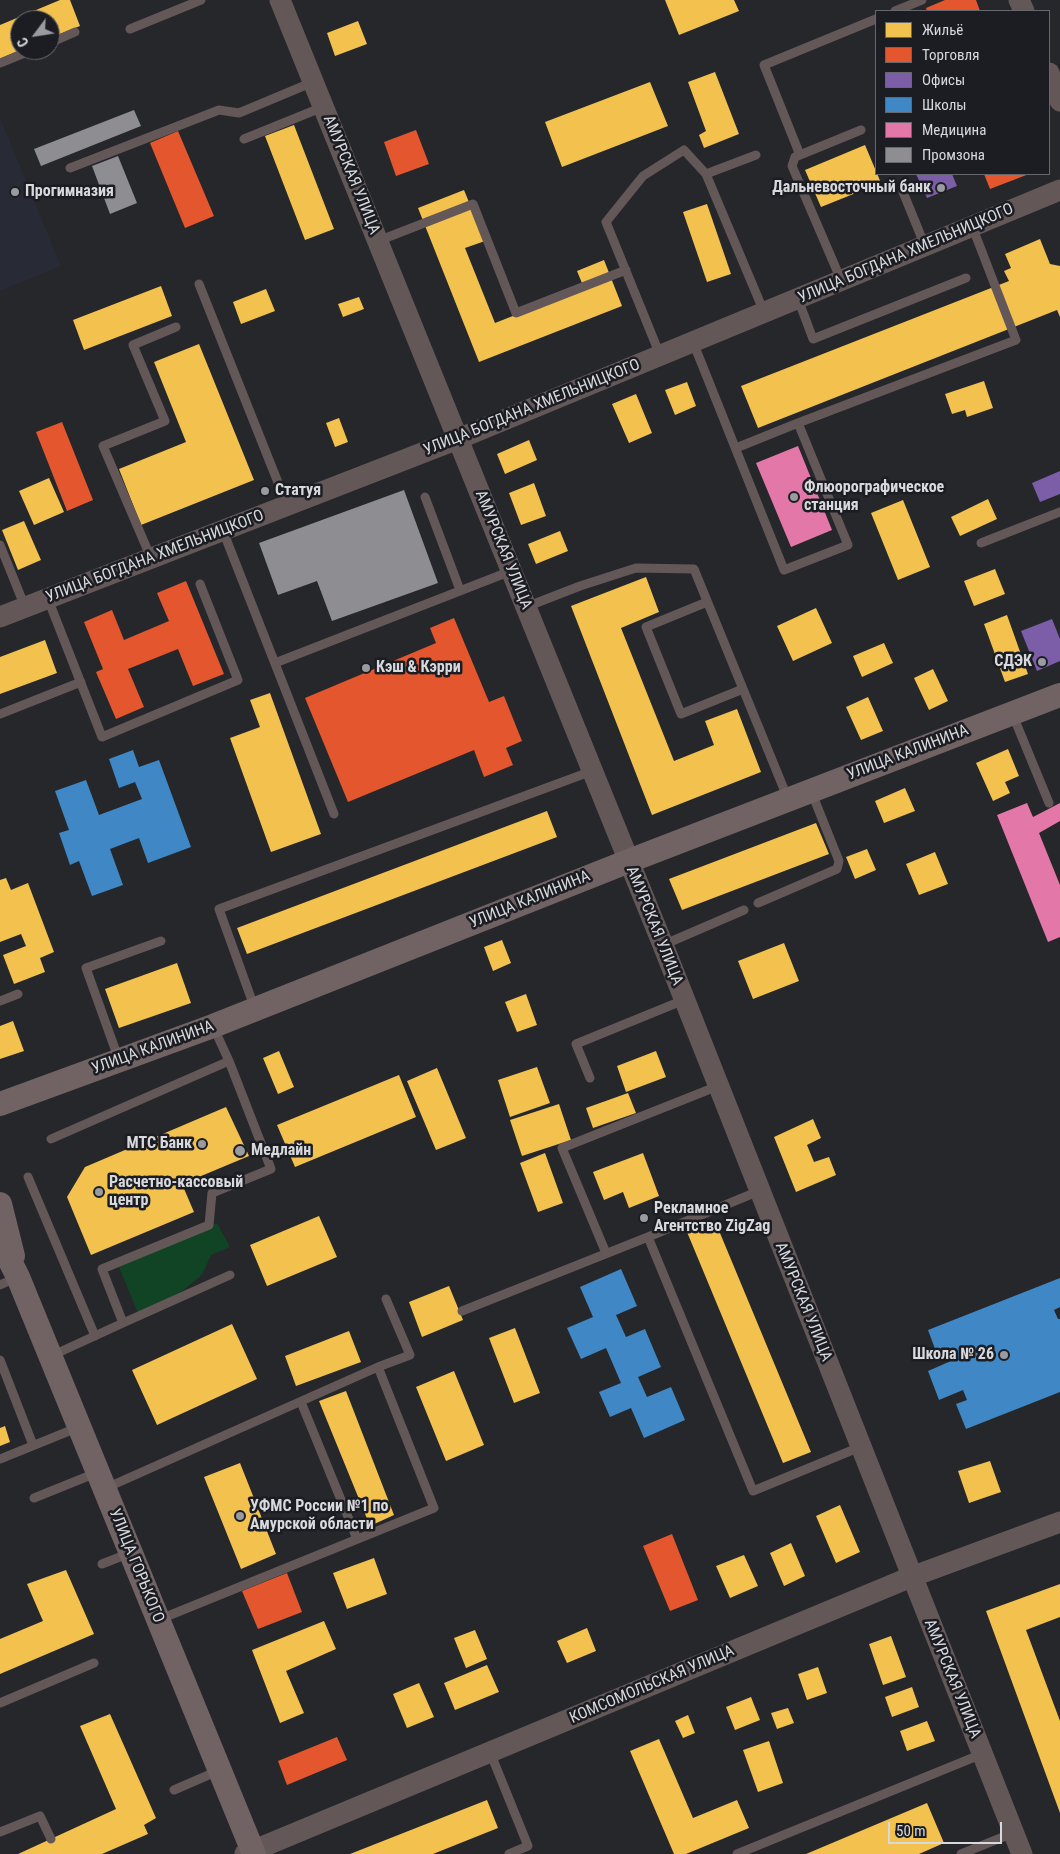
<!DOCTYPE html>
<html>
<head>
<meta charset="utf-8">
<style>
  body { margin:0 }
  #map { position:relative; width:1060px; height:1854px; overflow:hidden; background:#26272b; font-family:"Roboto Condensed",sans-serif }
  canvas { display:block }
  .legend { position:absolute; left:875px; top:10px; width:175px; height:165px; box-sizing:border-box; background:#1b1d22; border:1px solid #67686d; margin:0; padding:6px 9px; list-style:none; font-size:15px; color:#d8d9dd }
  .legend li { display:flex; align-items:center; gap:10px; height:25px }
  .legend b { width:25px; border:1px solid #67686d }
  .north { position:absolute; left:10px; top:10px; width:50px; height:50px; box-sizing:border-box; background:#1b1d22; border:1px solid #67686d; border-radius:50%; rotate:239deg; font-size:14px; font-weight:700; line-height:20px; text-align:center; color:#d8d9dd }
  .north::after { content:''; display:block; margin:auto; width:18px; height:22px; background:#9a9b9f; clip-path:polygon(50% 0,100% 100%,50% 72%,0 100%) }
  .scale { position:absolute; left:888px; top:1822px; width:114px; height:22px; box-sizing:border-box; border:2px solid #d8d9dd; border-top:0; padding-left:6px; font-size:15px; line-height:18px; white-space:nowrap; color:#d8d9dd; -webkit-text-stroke:4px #1b1d22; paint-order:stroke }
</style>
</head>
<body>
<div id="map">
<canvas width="1060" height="1854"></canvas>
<ul class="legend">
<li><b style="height:14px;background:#f2c14e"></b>Жильё</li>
<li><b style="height:14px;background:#e4572e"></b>Торговля</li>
<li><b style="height:14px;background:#7b5ea7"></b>Офисы</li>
<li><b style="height:14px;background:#3f88c5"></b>Школы</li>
<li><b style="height:14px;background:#e377a8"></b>Медицина</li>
<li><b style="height:14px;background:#8d8d92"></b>Промзона</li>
</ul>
<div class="north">С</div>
<div class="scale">50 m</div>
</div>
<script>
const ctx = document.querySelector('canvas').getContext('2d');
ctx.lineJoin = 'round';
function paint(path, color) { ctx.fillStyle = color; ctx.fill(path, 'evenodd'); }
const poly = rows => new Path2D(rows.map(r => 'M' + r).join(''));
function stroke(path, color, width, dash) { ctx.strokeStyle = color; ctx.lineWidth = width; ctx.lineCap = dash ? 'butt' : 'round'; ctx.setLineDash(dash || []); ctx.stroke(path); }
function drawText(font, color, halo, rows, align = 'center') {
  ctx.font = font + ' "Roboto Condensed",sans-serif'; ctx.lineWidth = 5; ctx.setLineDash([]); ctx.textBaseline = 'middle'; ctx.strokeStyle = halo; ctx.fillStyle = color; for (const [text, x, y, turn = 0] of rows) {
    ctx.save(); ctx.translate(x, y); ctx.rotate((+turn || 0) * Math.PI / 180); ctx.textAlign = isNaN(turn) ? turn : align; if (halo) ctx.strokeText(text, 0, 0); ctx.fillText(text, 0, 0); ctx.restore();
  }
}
const built = poly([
  [0,118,61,266,0,291]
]);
const green = poly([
  [217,1223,230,1247,211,1255,202,1275,171,1300,138,1313,119,1267]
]);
const homes = poly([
  [60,0,70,0,80,26,50,38,50,20,20,20,20,50,0,59,0,25],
  [665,0,734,0,739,11,679,35],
  [358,21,367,44,335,56,327,33],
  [715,72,739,134,704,148,699,135,706,131,688,82],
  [650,82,668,126,562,167,545,122],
  [294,125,334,229,305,240,265,136],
  [865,145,881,183,821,207,805,170],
  [464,190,485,241,465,248,495,323,584,288,577,271,604,260,622,306,479,362,418,208],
  [707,204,731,274,707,282,683,212],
  [1040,239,1050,264,1060,266,1060,317,1057,310,758,428,741,386,1009,281,1004,271,1011,268,1005,254],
  [161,286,172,316,84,350,73,320],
  [266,289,275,311,241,324,233,302],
  [359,297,364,309,343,317,338,304],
  [199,344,254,480,141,525,119,469,186,442,154,362],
  [984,381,993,408,967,417,965,410,952,414,945,394],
  [687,382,696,406,675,415,665,390],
  [636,394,652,433,629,443,612,404],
  [339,418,348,442,335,447,326,423],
  [529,440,537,460,505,474,497,454],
  [49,478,64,512,34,525,19,491],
  [534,483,546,516,521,525,509,493],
  [988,499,997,519,960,536,951,517],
  [903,500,930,567,898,580,871,513],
  [24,521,41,560,18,570,2,530],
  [560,531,568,551,536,564,528,544],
  [995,569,1005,594,974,606,964,581],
  [646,577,659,612,621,628,674,761,714,745,705,721,737,709,761,772,652,815,571,606],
  [816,608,832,643,793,661,777,626],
  [1007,615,1028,674,1005,682,984,624],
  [45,640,57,673,0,694,0,657],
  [884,643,893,663,862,677,853,656],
  [933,669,948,701,929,710,914,678],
  [270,693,321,834,271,852,230,738,260,727,250,700],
  [868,697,883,731,861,740,846,707],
  [1008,749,1019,776,1005,782,1010,793,993,801,976,763],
  [905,788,915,811,884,823,875,801],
  [547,811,557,837,247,954,237,928],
  [816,823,829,854,682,910,669,879],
  [867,849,876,870,855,879,846,857],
  [935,852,948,884,919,895,906,864],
  [6,878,11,890,28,883,54,952,40,958,45,972,14,984,3,955,26,946,21,934,0,942,0,880],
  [502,940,511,963,493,971,484,947],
  [784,943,799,981,753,999,738,961],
  [177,963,191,1003,119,1028,105,989],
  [526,994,537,1025,517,1032,505,1002],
  [13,1021,24,1051,0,1059,0,1026],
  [279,1051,294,1087,278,1094,263,1058],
  [656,1051,666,1077,626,1092,617,1066],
  [537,1067,550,1103,510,1117,498,1080],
  [437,1068,466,1138,436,1150,407,1081],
  [399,1075,416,1117,295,1167,277,1125],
  [628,1093,636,1113,593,1128,586,1108],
  [559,1104,571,1140,522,1156,510,1120],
  [226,1107,249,1156,182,1184,194,1212,91,1255,67,1197,85,1167],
  [813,1119,821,1138,807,1145,814,1162,829,1157,836,1175,796,1192,774,1137],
  [545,1153,563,1203,538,1212,520,1163],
  [643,1153,659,1196,629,1208,623,1192,604,1200,593,1172],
  [319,1216,337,1257,267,1286,250,1245],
  [715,1221,811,1452,783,1463,687,1232],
  [449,1286,463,1320,422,1337,409,1302],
  [232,1324,257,1379,157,1425,132,1370],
  [515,1328,540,1393,514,1403,489,1338],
  [349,1331,361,1362,296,1386,285,1356],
  [454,1371,484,1445,446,1461,416,1387],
  [346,1391,394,1515,370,1526,319,1401],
  [5,1426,10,1442,0,1446,0,1428],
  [990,1461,1001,1492,969,1503,958,1471],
  [240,1463,276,1554,241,1569,204,1477],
  [840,1505,860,1552,836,1563,816,1516],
  [791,1543,805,1576,784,1586,770,1553],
  [744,1555,758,1586,730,1598,716,1566],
  [374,1558,387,1594,347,1609,333,1573],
  [66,1570,94,1634,0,1674,0,1639,43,1621,27,1584],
  [1060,1584,1060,1617,1026,1630,1060,1721,1060,1813,986,1611],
  [324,1621,336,1649,286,1671,304,1713,280,1723,252,1650],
  [587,1628,596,1651,567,1663,557,1641],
  [475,1630,487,1659,466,1668,454,1638],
  [891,1636,906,1677,883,1685,869,1644],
  [487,1665,499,1692,455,1710,444,1683],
  [818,1667,827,1693,807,1700,798,1674],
  [419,1683,434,1717,407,1728,393,1694],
  [912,1687,919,1707,892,1717,885,1697],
  [751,1697,760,1720,735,1730,726,1707],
  [788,1708,794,1723,777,1729,771,1713],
  [110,1714,156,1818,144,1825,148,1834,102,1854,18,1854,116,1809,80,1726],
  [688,1715,695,1733,683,1738,675,1721],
  [927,1721,935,1741,907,1751,900,1731],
  [659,1739,693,1818,737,1800,749,1828,686,1854,674,1854,630,1751],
  [769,1741,783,1783,758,1792,743,1750],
  [487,1800,498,1828,433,1854,350,1854],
  [927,1803,944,1843,919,1854,806,1854]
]);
const shops = poly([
  [945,0,976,0,980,11,927,11,926,8],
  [416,130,429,164,396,176,384,142],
  [178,131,214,216,185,228,150,143],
  [984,174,1029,174,990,189],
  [62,422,93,500,67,511,36,432],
  [186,581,224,674,193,686,178,649,128,669,144,707,116,719,96,672,103,669,84,622,112,610,124,640,169,621,157,593],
  [454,618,489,702,504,696,522,741,506,748,513,765,484,777,474,750,348,802,305,698,436,643,430,628],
  [672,1534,698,1600,670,1611,643,1546],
  [287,1573,302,1612,258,1629,242,1591],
  [337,1737,347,1760,287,1785,278,1761]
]);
const offices = poly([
  [916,174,952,174,957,186,927,198],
  [1060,471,1060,494,1040,502,1032,483],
  [1052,619,1060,639,1060,661,1037,671,1021,631]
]);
const schools = poly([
  [133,750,139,767,159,760,191,847,148,863,139,838,110,849,123,885,92,896,79,861,70,865,59,833,69,830,55,791,86,780,99,815,142,799,135,782,119,788,109,759],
  [621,1269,637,1306,616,1315,626,1337,645,1329,661,1367,638,1377,647,1397,671,1387,685,1420,644,1438,631,1408,610,1417,599,1392,621,1383,606,1348,581,1359,567,1328,593,1317,580,1287],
  [1060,1278,1060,1307,1054,1310,1058,1319,1060,1319,1060,1392,966,1429,956,1404,967,1400,963,1390,939,1400,928,1371,951,1361,948,1353,938,1357,928,1330]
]);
const health = poly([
  [798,446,832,530,791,547,756,463],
  [1027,803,1033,817,1060,803,1060,821,1039,833,1060,885,1060,937,1048,942,997,815]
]);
const industry = poly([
  [134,110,141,126,41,166,34,149],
  [118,156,137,203,110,214,92,166],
  [404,490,438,583,332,621,317,581,278,595,259,543]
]);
const service = poly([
  [895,11,922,0],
  [130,29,201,0],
  [50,43,75,32],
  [0,63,32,50],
  [244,139,323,107],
  [800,155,764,65,876,19],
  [70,168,219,110,239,113,313,82],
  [706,174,764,312],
  [903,192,925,246],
  [378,241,473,204,516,313,626,270],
  [841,280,792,166,795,157,861,130],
  [199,284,287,505],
  [798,299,813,339,966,278],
  [693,342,784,570,848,545,798,423,736,448],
  [660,355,606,222,643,176,684,150,706,174,756,155],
  [798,423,1016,340,972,226],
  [425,497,460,590],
  [223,531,334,814],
  [981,543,1060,512],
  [0,545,25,607],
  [151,558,103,446,165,421,133,345,176,327],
  [48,599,102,737,238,680,200,584],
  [707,602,646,627,681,714,743,689],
  [526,607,580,586,636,568,694,569,788,799],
  [275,663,511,571],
  [1012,713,1049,803],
  [0,714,81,682],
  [758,903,837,869,839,861,811,791],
  [663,945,744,910],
  [0,1001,18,994],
  [255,1009,219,909,592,771],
  [119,1060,86,968,161,941],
  [590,1078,576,1044,684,1000],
  [51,1139,229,1061,213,1026],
  [28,1177,95,1336],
  [759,1191,648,1237,753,1491,860,1447],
  [606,1253,562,1148,718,1086],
  [0,1285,18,1277],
  [462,1311,648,1237],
  [123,1323,230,1275],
  [51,1356,123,1323,102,1269,209,1225,212,1193,271,1169,229,1061],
  [0,1360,33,1445],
  [378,1367,410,1355,386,1299],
  [301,1402,357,1539],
  [0,1459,79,1427],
  [106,1488,378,1367,434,1508,158,1620],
  [34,1498,96,1473],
  [102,1564,130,1553],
  [0,1703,94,1663],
  [490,1752,528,1846,509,1854],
  [174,1790,220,1770],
  [0,1832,40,1816,51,1839],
  [737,1854,982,1754],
  [961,1854,1013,1833]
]);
const tertiary = poly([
  [280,0,663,945,1022,1854],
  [1019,0,1024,11],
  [1049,73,1060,101],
  [0,617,458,439,1060,190],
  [245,1854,911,1577,1060,1522]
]);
const secondary = poly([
  [0,1104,213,1026,629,861,1060,695],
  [0,1204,13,1256],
  [0,1241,18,1277,254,1854]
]);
const markers = [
  [941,188,5,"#9a9b9f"],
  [15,192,5,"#9a9b9f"],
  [265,491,5,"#9a9b9f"],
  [794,497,5,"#9a9b9f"],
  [1042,662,5,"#9a9b9f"],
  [366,668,5,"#9a9b9f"],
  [202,1144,5,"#9a9b9f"],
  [240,1151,6,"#9a9b9f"],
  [99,1192,5,"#9a9b9f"],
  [644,1218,5,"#9a9b9f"],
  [1004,1355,5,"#9a9b9f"],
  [240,1516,5,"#9a9b9f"]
];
const streetNames = [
  ["АМУРСКАЯ УЛИЦА",351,175,68],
  ["УЛИЦА БОГДАНА ХМЕЛЬНИЦКОГО",906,254,-23],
  ["УЛИЦА БОГДАНА ХМЕЛЬНИЦКОГО",532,408,-22],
  ["АМУРСКАЯ УЛИЦА",503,550,68],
  ["УЛИЦА БОГДАНА ХМЕЛЬНИЦКОГО",155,557,-21],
  ["УЛИЦА КАЛИНИНА",908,753,-21],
  ["УЛИЦА КАЛИНИНА",530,900,-22],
  ["АМУРСКАЯ УЛИЦА",654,926,68],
  ["УЛИЦА КАЛИНИНА",153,1048,-20],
  ["АМУРСКАЯ УЛИЦА",803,1302,68],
  ["УЛИЦА ГОРЬКОГО",136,1566,68],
  ["АМУРСКАЯ УЛИЦА",952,1679,68],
  ["КОМСОМОЛЬСКАЯ УЛИЦА",652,1685,-23]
];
const poiNames = [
  ["Дальневосточный банк",931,188,"right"],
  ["Прогимназия",25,192],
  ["Флюорографическое",804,488],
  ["станция",804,506],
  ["Статуя",275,491],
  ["СДЭК",1032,662,"right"],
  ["Кэш & Кэрри",376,668],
  ["МТС Банк",192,1144,"right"],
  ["Медлайн",251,1151],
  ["Расчетно-кассовый",109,1183],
  ["центр",109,1201],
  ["Рекламное",654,1209],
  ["Агентство ZigZag",654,1227],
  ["Школа № 26",994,1355,"right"],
  ["УФМС России №1 по",250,1507],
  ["Амурской области",250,1525]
];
paint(built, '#282a35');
paint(green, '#104425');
paint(homes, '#f2c14e');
paint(shops, '#e4572e');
paint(offices, '#7b5ea7');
paint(schools, '#3f88c5');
paint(health, '#e377a8');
paint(industry, '#8d8d92');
stroke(service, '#635758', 9);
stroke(tertiary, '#635758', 21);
stroke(secondary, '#716263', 24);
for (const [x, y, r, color] of markers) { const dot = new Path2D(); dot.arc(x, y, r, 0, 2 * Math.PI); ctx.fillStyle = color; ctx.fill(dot); stroke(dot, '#1b1d22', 2); }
drawText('16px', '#d8d9dd', '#1b1d22', streetNames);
drawText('bold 16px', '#d8d9dd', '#1b1d22', poiNames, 'left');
</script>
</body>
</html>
